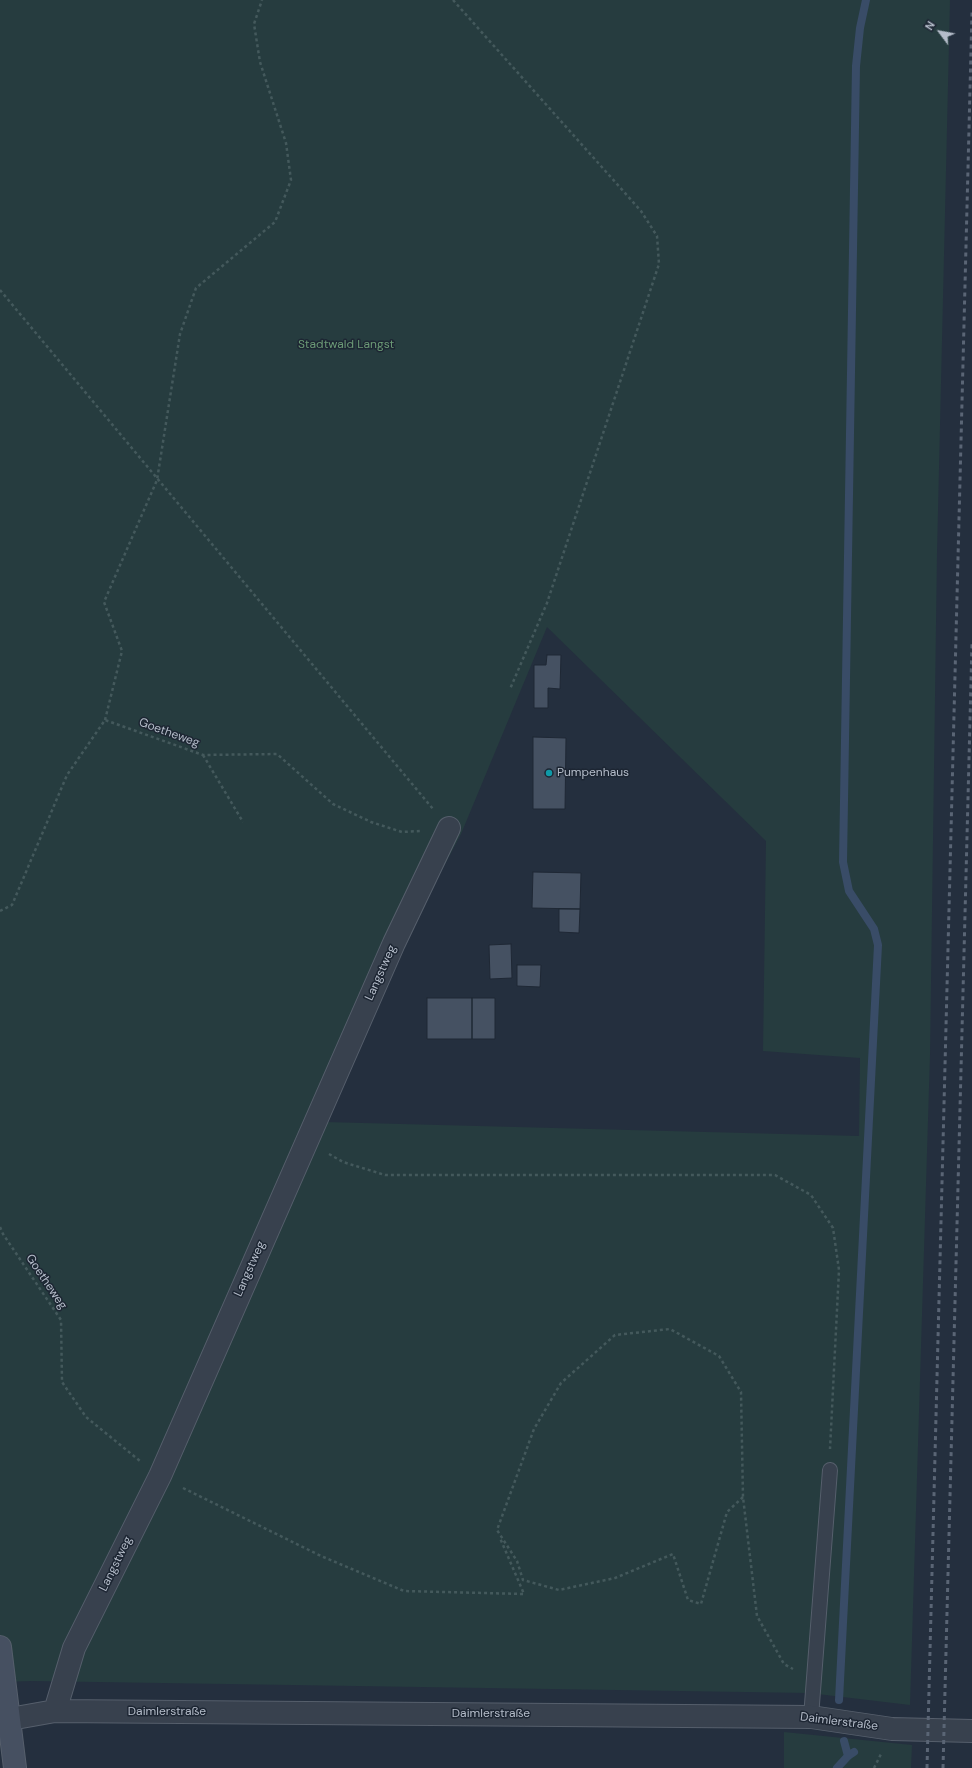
<!DOCTYPE html>
<html>
<head>
<meta charset="utf-8">
<style>
  body { margin:0 }
  #map { position:relative; width:972px; height:1768px; overflow:hidden; background:#242f3e; font-family:"DM Sans",sans-serif }
  canvas { display:block }
  .north { position:absolute; left:920px; top:12px; width:40px; height:40px; -webkit-text-stroke:3px #1d2633; paint-order:stroke; rotate:302deg; font-size:11px; font-weight:700; line-height:16px; text-align:center; color:#b4bcc9 }
  .north::after { content:''; display:block; margin:auto; width:14px; height:18px; background:#b4bcc9; clip-path:polygon(50% 0,100% 100%,50% 72%,0 100%) }
</style>
</head>
<body>
<div id="map">
<canvas width="972" height="1768"></canvas>
<div class="north">N</div>
</div>
<script>
const ctx = document.querySelector('canvas').getContext('2d');
ctx.lineJoin = 'round';
function paint(path, color) { ctx.fillStyle = color; ctx.fill(path, 'evenodd'); }
const poly = rows => new Path2D(rows.map(r => 'M' + r).join(''));
function stroke(path, color, width, dash) { ctx.strokeStyle = color; ctx.lineWidth = width; ctx.lineCap = dash ? 'butt' : 'round'; ctx.setLineDash(dash || []); ctx.stroke(path); }
function drawText(font, color, halo, rows, align = 'center') {
  ctx.font = font + ' "DM Sans",sans-serif'; ctx.lineWidth = 3; ctx.setLineDash([]); ctx.textBaseline = 'middle'; ctx.strokeStyle = halo; ctx.fillStyle = color; for (const [text, x, y, turn = 0] of rows) {
    ctx.save(); ctx.translate(x, y); ctx.rotate((+turn || 0) * Math.PI / 180); ctx.textAlign = isNaN(turn) ? turn : align; if (halo) ctx.strokeText(text, 0, 0); ctx.fillText(text, 0, 0); ctx.restore();
  }
}
const green = poly([
  [0,0,950,0,937,553,930,1055,910,1705,809,1693,32,1681,0,1682],
  [547,627,766,841,763,1051,860,1058,859,1136,325,1122,407,936,461,834],
  [784,1732,912,1745,911,1768,784,1768]
]);
const stream = poly([
  [839,1700,878,945,874,929,849,891,843,862,856,66,860,28,866,0],
  [844,1741,848,1756],
  [837,1768,848,1756,854,1752]
]);
const building = poly([
  [547,655,561,655,560,689,548,688,548,708,534,708,534,665,546,665,547,655],
  [533,737,566,738,565,809,533,809,533,737],
  [533,872,581,873,580,909,532,908,533,872],
  [559,909,580,909,579,933,559,932,559,909],
  [511,944,512,978,490,979,489,945,511,944],
  [517,965,541,965,540,987,517,986,517,965],
  [427,998,472,998,472,1039,427,1039,427,998],
  [472,998,495,998,495,1039,472,1039,472,998]
]);
const path = poly([
  [453,0,641,211,657,236,659,264,547,603,510,689],
  [0,290,433,809],
  [105,720,122,651,104,602,157,480,180,334,196,288,275,222,291,180,286,143,260,62,254,24,262,0],
  [203,755,243,822],
  [0,911,12,905,67,775,105,720,203,755,277,754,333,804,371,822,402,832,420,831],
  [329,1154,343,1162,385,1175,775,1175,811,1195,833,1228,839,1270,830,1449],
  [0,1227,3,1234,61,1320,62,1382,86,1417,140,1461],
  [183,1488,321,1556,404,1591,524,1594,500,1538],
  [743,1497,727,1512,701,1604,688,1600,673,1554,615,1578,559,1590,523,1580,517,1561,497,1530,534,1429,561,1383,615,1335,670,1329,719,1356,741,1392,743,1497,757,1616,784,1664,793,1669],
  [874,1768,882,1752]
]);
const lane = poly([
  [811,1717,830,1470]
]);
const street = poly([
  [55,1711,74,1648,160,1476,394,943,449,828],
  [10,1719,55,1711,811,1717,892,1729,972,1731]
]);
const secondary = poly([
  [0,1647,15,1768]
]);
const rail = poly([
  [927,1768,972,12],
  [943,1768,972,643]
]);
const markers = [
  [549,773,4,"#0f9aa8"]
];
const parkNames = [
  ["Stadtwald Langst",346,345]
];
const streetNames = [
  ["Goetheweg",169,733,20],
  ["Langstweg",381,973,-66],
  ["Langstweg",250,1269,-66],
  ["Goetheweg",46,1282,56],
  ["Langstweg",116,1564,-64],
  ["Daimlerstraße",167,1712],
  ["Daimlerstraße",491,1714],
  ["Daimlerstraße",839,1722,7]
];
const poiNames = [
  ["Pumpenhaus",557,773]
];
paint(green, '#263c3f');
stroke(stream, '#394c67', 8);
paint(building, '#455162');
stroke(building, '#1f2835', 1);
stroke(lane, '#565f6c', 16);
stroke(street, '#565f6c', 24);
stroke(secondary, '#565f6c', 24);
stroke(path, '#44595c', 2.5, [3, 3]);
stroke(lane, '#38414e', 14);
stroke(street, '#38414e', 22);
stroke(secondary, '#465061', 22);
stroke(rail, '#5a6575', 3, [4, 4]);
for (const [x, y, r, color] of markers) { const dot = new Path2D(); dot.arc(x, y, r, 0, 2 * Math.PI); ctx.fillStyle = color; ctx.fill(dot); stroke(dot, '#1d2633', 1.5); }
drawText('12px', '#6b9a76', '#1d2633', parkNames);
drawText('12px', '#b4bcc9', '#1d2633', streetNames);
drawText('12px', '#b4bcc9', '#1d2633', poiNames, 'left');
</script>
</body>
</html>
